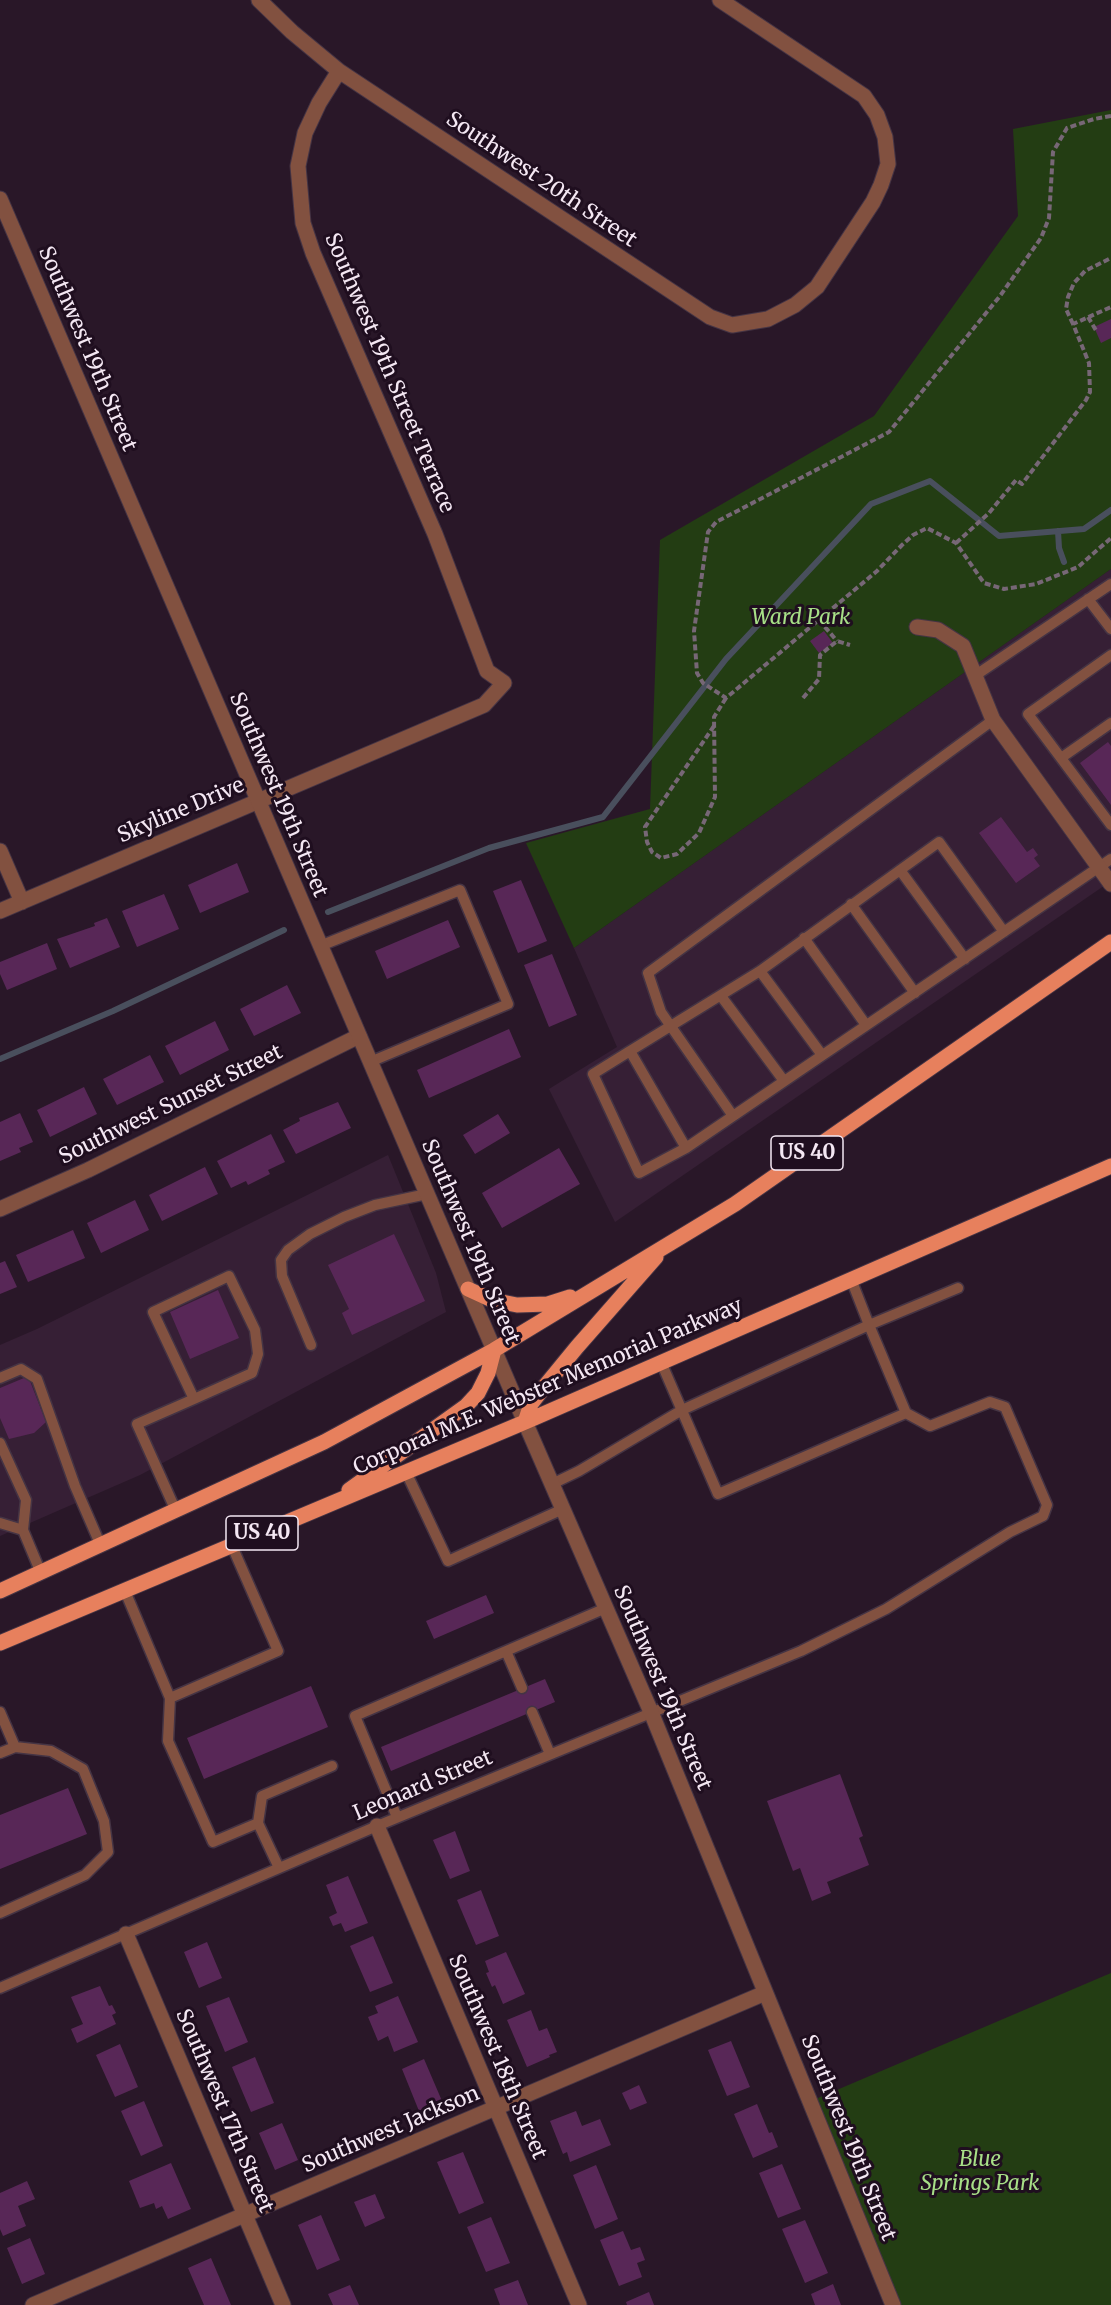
<!DOCTYPE html>
<html>
<head>
<meta charset="utf-8">
<style>
  body { margin:0 }
  canvas { display:block; background:#291728 }
</style>
</head>
<body>
<canvas width="1111" height="2305"></canvas>
<script>
const ctx = document.querySelector('canvas').getContext('2d');
ctx.lineJoin = 'round';
function paint(path, color) { ctx.fillStyle = color; ctx.fill(path, 'evenodd'); }
const poly = rows => new Path2D(rows.map(r => 'M' + r).join(''));
function stroke(path, color, width, dash) { ctx.strokeStyle = color; ctx.lineWidth = width; ctx.lineCap = dash ? 'butt' : 'round'; ctx.setLineDash(dash || []); ctx.stroke(path); }
function drawText(font, color, halo, rows, align = 'center') {
  ctx.font = font + ' Merriweather,serif'; ctx.lineWidth = 6; ctx.setLineDash([]); ctx.textBaseline = 'middle'; ctx.strokeStyle = halo; ctx.fillStyle = color; for (const [text, x, y, turn = 0] of rows) {
    ctx.save(); ctx.translate(x, y); ctx.rotate((+turn || 0) * Math.PI / 180); ctx.textAlign = isNaN(turn) ? turn : align; if (halo) ctx.strokeText(text, 0, 0); ctx.fillText(text, 0, 0); ctx.restore();
  }
}
const built = poly([
  [1111,569,1111,881,615,1222,549,1089,617,1047,574,948],
  [388,1155,436,1273,446,1312,140,1475,0,1536,0,1345,37,1329]
]);
const green = poly([
  [1111,110,1111,569,574,948,526,843,650,809,660,540,874,416,1018,216,1013,129],
  [1111,1973,1111,2305,893,2305,811,2101]
]);
const stream = poly([
  [1058,531,1059,548,1064,562],
  [328,912,489,848,603,817,726,659,871,504,930,481,999,536,1084,529,1111,510],
  [0,1059,113,1011,284,930]
]);
const building = poly([
  [1111,319,1111,338,1101,343,1094,327],
  [824,631,833,643,819,653,810,641],
  [1108,742,1111,746,1111,805,1080,763],
  [1001,817,1027,852,1033,848,1038,855,1034,858,1040,866,1016,883,979,833],
  [237,863,249,892,200,913,188,885],
  [521,880,547,941,518,953,493,891],
  [164,894,179,929,137,947,122,911],
  [107,918,120,947,70,968,57,939,95,926,94,923],
  [448,920,460,947,387,979,375,951],
  [47,943,57,969,7,990,0,974,0,962],
  [552,954,577,1015,549,1027,524,965],
  [287,985,301,1013,254,1036,240,1009],
  [215,1021,229,1050,180,1075,165,1046],
  [509,1029,521,1057,429,1098,417,1070],
  [150,1055,164,1082,117,1105,103,1079],
  [84,1087,97,1114,50,1137,37,1110],
  [338,1102,351,1128,296,1154,283,1130,300,1121,299,1118],
  [20,1113,33,1142,19,1148,21,1152,0,1161,0,1122],
  [498,1114,510,1133,475,1154,463,1135],
  [271,1134,285,1162,268,1170,270,1174,248,1185,246,1181,231,1188,217,1161],
  [559,1148,580,1184,502,1228,482,1193],
  [205,1167,218,1194,162,1221,149,1195],
  [135,1200,149,1230,101,1253,87,1223],
  [73,1230,85,1258,28,1282,16,1255],
  [394,1234,425,1301,352,1335,342,1313,349,1309,328,1265],
  [5,1261,17,1287,0,1294,0,1263],
  [218,1290,239,1338,190,1359,170,1312],
  [24,1378,30,1381,46,1422,34,1433,9,1439,0,1418,0,1388],
  [486,1595,494,1613,434,1639,426,1621],
  [545,1679,555,1702,391,1771,381,1747],
  [311,1686,328,1727,204,1779,187,1738],
  [840,1774,863,1836,859,1838,869,1865,827,1882,831,1893,812,1901,800,1868,793,1871,767,1801],
  [68,1788,87,1834,0,1869,0,1815],
  [455,1831,470,1871,450,1879,433,1840],
  [348,1876,368,1923,345,1932,341,1923,333,1926,329,1917,337,1913,326,1885],
  [481,1890,499,1936,476,1945,457,1900],
  [373,1936,393,1983,370,1992,350,1946],
  [207,1942,222,1978,199,1988,184,1952],
  [506,1952,525,1994,503,2004,495,1985,492,1987,486,1973,489,1972,485,1961],
  [100,1986,109,2006,112,2005,116,2013,112,2015,116,2024,77,2043,71,2029,83,2024,71,1997],
  [398,1996,418,2042,394,2052,388,2036,378,2041,368,2017,378,2013,375,2006],
  [229,1997,248,2042,225,2052,206,2006],
  [531,2010,539,2031,547,2028,557,2052,549,2055,550,2057,527,2067,507,2020],
  [731,2041,750,2087,727,2096,708,2050],
  [120,2044,138,2087,115,2097,96,2055],
  [255,2057,274,2103,251,2112,232,2067],
  [424,2059,442,2101,419,2111,402,2069],
  [639,2085,647,2103,630,2110,622,2093],
  [144,2101,163,2146,141,2156,121,2111],
  [757,2104,769,2133,772,2132,778,2147,753,2158,734,2114],
  [576,2111,582,2126,600,2119,611,2145,570,2162,567,2152,563,2154,550,2121],
  [282,2123,298,2160,275,2170,259,2133],
  [463,2152,484,2203,459,2214,437,2162],
  [171,2163,191,2209,168,2219,162,2206,156,2209,154,2203,140,2208,129,2181],
  [782,2164,801,2209,778,2218,759,2173],
  [596,2165,618,2219,595,2229,573,2175],
  [27,2181,35,2199,18,2206,26,2226,3,2236,0,2229,0,2193],
  [375,2194,385,2218,365,2227,354,2202],
  [321,2215,340,2260,317,2270,298,2225],
  [491,2217,510,2263,486,2272,467,2227],
  [805,2220,828,2273,805,2283,782,2229],
  [623,2231,631,2250,640,2247,645,2260,637,2263,642,2277,619,2286,600,2240],
  [30,2238,45,2274,22,2284,7,2248],
  [211,2258,231,2305,204,2305,188,2268],
  [518,2280,528,2305,500,2305,494,2289],
  [833,2284,841,2305,815,2305,811,2294],
  [350,2285,359,2305,333,2305,328,2294],
  [649,2292,654,2305,627,2305,626,2302]
]);
const path = poly([
  [1111,116,1094,119,1067,128,1053,152,1049,218,1041,238,1000,296,889,432,716,522,708,532,694,631,697,673,703,683,726,698,877,571,902,545,913,535,927,528,956,543,984,583,1004,589,1036,584,1078,567,1111,538],
  [1088,317,1097,332],
  [1073,324,1066,309,1068,297,1074,283,1085,271,1111,258],
  [956,543,989,513,1016,480,1022,484,1086,400,1090,392,1089,363,1073,324,1111,307],
  [819,620,837,641],
  [803,698,819,679,820,655,837,641,850,645],
  [714,726,645,827,647,842,652,852,661,858,677,854,699,833,715,797,714,717,726,698]
]);
const service = poly([
  [1088,599,1111,629],
  [1111,655,1028,714,1111,825],
  [976,675,1111,584],
  [1061,758,1111,723],
  [900,870,965,959],
  [851,904,915,993],
  [804,938,866,1025],
  [320,946,460,890,508,1004,370,1062],
  [760,971,822,1055],
  [721,996,784,1081],
  [630,1051,760,971,939,842,1004,932],
  [733,1116,661,1012,648,973,993,720],
  [686,1148,630,1051,593,1074,639,1173,686,1148,1111,859],
  [311,1345,282,1276,281,1260,288,1250,310,1234,344,1217,375,1205,427,1194],
  [661,1362,718,1494,906,1413,869,1325,958,1288],
  [0,1378,21,1369,37,1379,75,1486,101,1546],
  [0,1443,26,1500,23,1530,41,1573],
  [406,1472,448,1561,563,1509],
  [552,1484,579,1471,682,1410,869,1325,851,1279],
  [176,1511,137,1424,194,1399,252,1373,258,1354,255,1330,229,1276,153,1312,194,1399],
  [0,1523,23,1530],
  [125,1591,170,1698,278,1651,232,1546],
  [506,1651,522,1688],
  [170,1698,168,1741,213,1842,258,1823,279,1868],
  [0,1712,15,1747,0,1753],
  [532,1712,550,1754],
  [397,1817,355,1716,606,1608],
  [258,1823,262,1796,332,1766],
  [0,1913,85,1875,108,1852,104,1821,83,1769,51,1751,15,1747],
  [0,1988,377,1826,801,1651,886,1609,1010,1532,1043,1516,1047,1505,1005,1407,990,1402,930,1426,906,1413]
]);
const minor = poly([
  [259,0,292,32,339,71,710,317,732,325,768,319,795,305,817,287,873,202,881,185,888,164,885,137,877,115,864,96,720,0],
  [917,627,938,630,963,646,993,720,1111,884],
  [0,851,22,902],
  [0,911,484,705,504,683,487,671,435,534,313,253,303,223,298,166,305,133,319,103,339,71],
  [0,1209,88,1170,359,1036],
  [525,1422,651,1712,893,2305],
  [377,1826,579,2305],
  [126,1934,283,2305],
  [33,2305,765,1993]
]);
const tertiary = poly([
  [0,199,525,1422]
]);
const primary = poly([
  [468,1289,492,1300,517,1305,548,1304,570,1297],
  [525,1422,531,1404,545,1386,577,1347,656,1257],
  [349,1490,466,1406,478,1393,488,1373,494,1350],
  [0,1591,324,1442,494,1350,735,1204,1111,942],
  [0,1643,525,1422,1111,1166]
]);
const shields = [
  [807,1153,72],
  [262,1533,72]
];
const shieldNames = [
  ["US 40",807,1153],
  ["US 40",262,1533]
];
const streetNames = [
  ["Southwest 20th Street",541,180,34],
  ["Southwest 19th Street",87,349,67],
  ["Southwest 19th Street Terrace",389,373,67],
  ["Southwest 19th Street",278,795,67],
  ["Skyline Drive",181,811,-23],
  ["Southwest Sunset Street",171,1105,-26],
  ["Southwest 19th Street",470,1242,67],
  ["Corporal M.E. Webster Memorial Parkway",548,1387,-23],
  ["Southwest 19th Street",662,1688,67],
  ["Leonard Street",423,1786,-23],
  ["Southwest 18th Street",497,2057,67],
  ["Southwest 17th Street",224,2111,67],
  ["Southwest Jackson",391,2130,-23],
  ["Southwest 19th Street",848,2138,68]
];
const parkNames = [
  ["Ward Park",801,618],
  ["Blue",980,2160],
  ["Springs Park",980,2184]
];
paint(built, '#361f35');
paint(green, '#233d13');
stroke(stream, '#494f5d', 6);
paint(building, '#582757');
stroke(service, '#453444', 13);
stroke(minor, '#453444', 17);
stroke(tertiary, '#453444', 17);
stroke(primary, '#453444', 17);
stroke(path, '#776776', 4, [6, 3]);
stroke(service, '#825140', 10);
stroke(minor, '#825140', 15);
stroke(tertiary, '#825140', 15);
stroke(primary, '#e7805d', 15);
for (const [x, y, w] of shields) { const box = new Path2D(); box.roundRect(x - w / 2, y - 17, w, 34, 4.5); ctx.fillStyle = '#1f0e1f'; ctx.fill(box); stroke(box, '#f4e7f3', 1.5); }
drawText('bold 20px', '#f4e7f3', null, shieldNames);
drawText('21px', '#f4e7f3', '#1f0e1f', streetNames);
drawText('italic 21px', '#a7df87', '#1f0e1f', parkNames);
</script>
</body>
</html>
